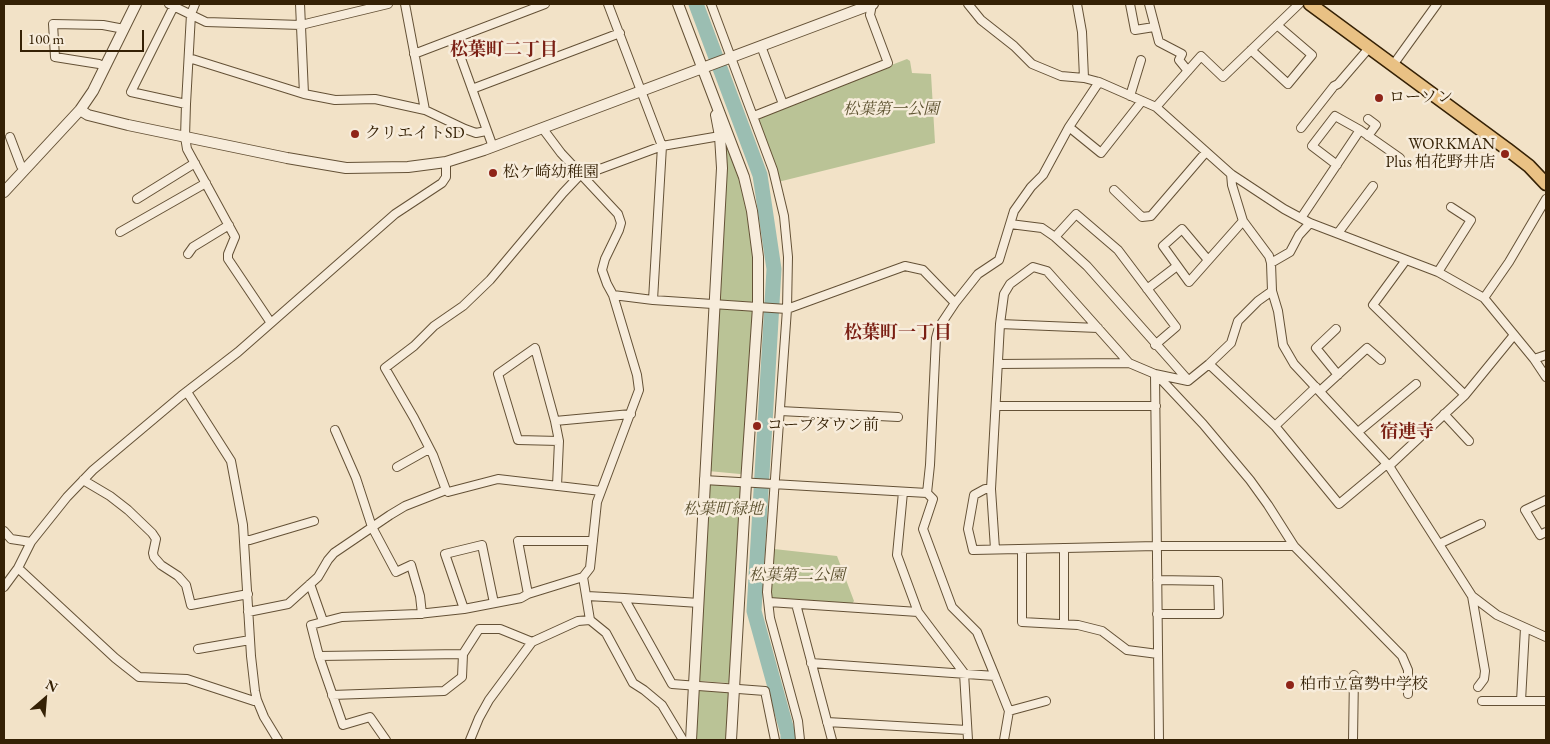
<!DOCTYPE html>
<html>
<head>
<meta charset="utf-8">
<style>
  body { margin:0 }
  #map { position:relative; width:1550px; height:744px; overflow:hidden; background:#f2e2c7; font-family:"EB Garamond",serif }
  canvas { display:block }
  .frame { position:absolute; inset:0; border:5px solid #352105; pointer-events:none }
  .north { position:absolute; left:20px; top:674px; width:50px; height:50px; -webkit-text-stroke:4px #f7ecdb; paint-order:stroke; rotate:27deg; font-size:14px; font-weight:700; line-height:20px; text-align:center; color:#352105 }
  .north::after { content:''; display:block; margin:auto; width:18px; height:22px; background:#352105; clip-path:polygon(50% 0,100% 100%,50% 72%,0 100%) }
  .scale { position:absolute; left:20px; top:30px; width:124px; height:22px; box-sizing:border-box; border:2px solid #352105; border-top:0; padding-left:6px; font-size:15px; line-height:18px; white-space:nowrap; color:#352105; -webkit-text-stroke:4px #f7ecdb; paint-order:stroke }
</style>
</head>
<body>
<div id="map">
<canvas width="1550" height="744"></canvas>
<div class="frame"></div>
<div class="north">N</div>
<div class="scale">100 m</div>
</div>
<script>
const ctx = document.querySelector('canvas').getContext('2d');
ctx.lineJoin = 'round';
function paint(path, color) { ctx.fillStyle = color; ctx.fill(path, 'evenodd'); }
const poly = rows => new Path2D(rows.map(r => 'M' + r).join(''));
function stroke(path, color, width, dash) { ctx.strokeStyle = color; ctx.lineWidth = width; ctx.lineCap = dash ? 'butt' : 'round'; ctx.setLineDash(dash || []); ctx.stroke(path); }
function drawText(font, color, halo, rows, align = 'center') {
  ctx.font = font + ' "EB Garamond","Noto Serif JP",serif'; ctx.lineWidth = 5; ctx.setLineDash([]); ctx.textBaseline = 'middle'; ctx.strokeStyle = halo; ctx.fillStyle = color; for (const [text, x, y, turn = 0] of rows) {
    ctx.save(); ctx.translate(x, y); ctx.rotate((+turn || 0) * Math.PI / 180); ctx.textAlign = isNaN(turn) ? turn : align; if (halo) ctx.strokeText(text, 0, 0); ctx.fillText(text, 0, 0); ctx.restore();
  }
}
const green = poly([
  [907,59,910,61,912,73,931,74,935,143,778,182,757,117],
  [726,142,729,142,749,212,754,257,754,300,751,302,720,300,718,298,724,144],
  [720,308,751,310,753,313,743,473,740,474,708,471,717,310],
  [710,484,740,486,742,489,730,681,728,683,700,681,697,679,708,487],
  [774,549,837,556,854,601,852,604,771,598],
  [699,689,727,691,730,694,727,740,694,740,696,691]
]);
const river = poly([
  [696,4,760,175,774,269,754,611,788,734,788,740]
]);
const minor = poly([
  [169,4,206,22,301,25,388,4],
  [300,4,304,94],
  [405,4,425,110],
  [608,4,662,146,653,300],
  [711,4,773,170,784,216,788,257,787,309,767,592,770,618,798,721,800,740],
  [968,4,981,20,1014,46,1032,64,1061,76,1084,78,1099,82,1156,107,1231,174,1284,209,1310,223,1438,272,1484,298,1534,359,1546,377],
  [1077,4,1082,32,1084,78],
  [1130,4,1135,30,1154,27],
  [1149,4,1159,42,1182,54,1179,60,1188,71],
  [174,6,131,92,186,104,191,14,195,4],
  [454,39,493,147],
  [761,46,783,104],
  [1251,50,1288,84,1312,55,1277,25],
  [414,54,545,4],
  [189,58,304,94,335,100,375,99,425,110,465,129,476,133,486,131],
  [1393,65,1437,4],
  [105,67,99,64,55,57,53,24,103,25,124,29],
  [472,89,620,33],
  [1130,96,1141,60],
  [186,104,185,137,187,149,235,237,228,254,228,259,271,323],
  [1156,107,1201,56,1223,77,1299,4],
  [754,116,888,63,870,15,872,4],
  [1069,127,1101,153,1142,101],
  [1301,128,1334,86,1338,84,1369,48],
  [543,129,561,153,618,214,621,223,619,230,605,259,602,270,607,284,613,295],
  [1368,136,1376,125,1368,119],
  [10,137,21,166,24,169],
  [1337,165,1312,146,1335,116,1360,130,1400,158],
  [1231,174,1232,185,1243,221,1269,256,1271,263,1272,291,1278,311,1283,345,1294,364,1389,466,1472,596,1497,615,1546,637],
  [581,176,662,146,720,136],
  [1114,190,1142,217,1151,216,1206,152],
  [137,199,195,163],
  [1301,218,1360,130],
  [1010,224,1042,228,1055,237,1087,266,1188,380],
  [120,232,206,183],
  [1338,233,1373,186],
  [1055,237,1076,214,1118,250,1176,327,1155,345],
  [188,254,193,247,229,225],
  [1208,260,1182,229,1163,246,1189,282,1243,221],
  [1406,260,1373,305,1465,395],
  [1271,263,1290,252,1299,235,1310,223],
  [1438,272,1471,220,1451,207],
  [1147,289,1177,266],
  [1484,298,1509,262,1546,199],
  [1000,324,1098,328],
  [1336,329,1316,348,1338,375],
  [1534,359,1546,355],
  [998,364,1129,363,1155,374,1188,381,1209,364,1231,343,1238,321,1258,301,1272,291],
  [1209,364,1275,426,1339,504,1387,464],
  [1155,374,1159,740],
  [1157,375,1203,424,1250,480,1268,505,1294,546,1402,656,1408,670,1408,694],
  [1320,391,1367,348,1381,360],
  [187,392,231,461,243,525,251,656,255,691,257,700,264,717,278,740],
  [996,406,1156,406],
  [780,411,898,417],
  [1444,414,1469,441],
  [555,421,559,441,557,486],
  [1275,426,1316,387],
  [335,430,356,478,372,527,396,572,411,565,420,596,422,614],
  [1358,432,1416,384],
  [559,441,518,440,498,374,535,348,555,421,631,414],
  [1389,466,1465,395,1514,335],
  [397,467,429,449],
  [83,480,110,496,128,510,152,533,156,539,153,553,154,557,161,565,178,576,186,585,191,605,248,594],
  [704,480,927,493,930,465,936,338,939,327,955,303,978,274,999,260,1014,211,1031,187,1043,175,1069,127,1099,82],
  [991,489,985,489,974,495,968,529,973,550,1157,546,1294,546],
  [446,490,448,492,498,479,601,491],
  [903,492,897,555,918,612,964,673,968,740],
  [927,493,933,499,923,529,952,607,977,632,995,676],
  [1546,500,1525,510,1540,535,1546,532],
  [4,531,11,539,31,542],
  [244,540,250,540,314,521],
  [1439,544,1481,524],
  [1064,548,1064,624],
  [995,549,991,489,1000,324,1004,294,1010,284,1033,267,1047,271,1129,363],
  [1022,549,1022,622,1078,625,1102,631,1127,650,1158,654],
  [18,568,115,658,139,677,187,679,254,701,257,700],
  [1157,580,1218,581,1219,614,1157,614],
  [310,584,323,621],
  [4,587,18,568,31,542,67,497,93,470,181,396,238,352,395,214,442,183,446,177,446,162],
  [528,594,518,541,593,541],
  [587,596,624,598,672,684,765,691,775,740],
  [1472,596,1485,671,1484,679,1478,687],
  [624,598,699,603],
  [769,602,918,612],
  [796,604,832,740],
  [464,609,445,554,482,545,494,603],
  [248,612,288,604,318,577,328,560,334,553,390,515,405,506,446,490,433,455,414,418,385,368,414,346,434,326,463,306,490,280,563,193,580,175],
  [590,620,606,633,633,683,644,690,662,705,683,740],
  [198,649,250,640],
  [319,656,463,654],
  [811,663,995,676,1009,711],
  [332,695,444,691,462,677,463,654,479,629,500,629,532,642],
  [1482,701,1546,701],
  [1521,701,1525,628],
  [827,722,967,730],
  [386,740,370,717,343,725,319,656,311,625,342,617,418,614,464,609,521,598,528,594,583,577],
  [470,740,479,718,489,700,532,642,578,621,590,620,583,577,590,568,597,502,639,390,637,375,613,295,653,300,787,309,905,266,923,270,955,303],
  [1004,740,1009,711,1046,701],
  [1353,740,1354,675]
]);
const tertiary = poly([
  [678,4,744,177,752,211,758,257,758,307,746,483,731,740],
  [80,110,88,115,128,125,287,158,346,168,408,167,446,162,484,150,873,4],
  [4,192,80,110,93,91,136,4],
  [691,740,722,168,720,136,716,115]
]);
const primary = poly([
  [1310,4,1507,149,1529,166,1546,184]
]);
const markers = [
  [1379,98,5,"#8f2418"],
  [355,134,5,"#8f2418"],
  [1505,154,5,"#8f2418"],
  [493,173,5,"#8f2418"],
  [757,426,5,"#8f2418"],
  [1290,685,5,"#8f2418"]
];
const poiNames = [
  ["ローソン",1389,98],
  ["クリエイトSD",365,134],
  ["WORKMAN",1495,145,"right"],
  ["Plus 柏花野井店",1495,163,"right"],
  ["松ケ崎幼稚園",503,173],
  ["コープタウン前",767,426],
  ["柏市立富勢中学校",1300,685]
];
const parkNames = [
  ["松葉第一公園",891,110],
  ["松葉町緑地",723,510],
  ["松葉第二公園",797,576]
];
const neighbourhoodNames = [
  ["松葉町二丁目",504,50],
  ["松葉町一丁目",898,333],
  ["宿連寺",1407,432]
];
paint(green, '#bac396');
stroke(river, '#9bbeb2', 15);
stroke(minor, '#645136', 10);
stroke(tertiary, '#645136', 12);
stroke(primary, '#352105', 15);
stroke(minor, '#f7ecdb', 8);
stroke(tertiary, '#f7ecdb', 10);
stroke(primary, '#e9c184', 12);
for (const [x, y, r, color] of markers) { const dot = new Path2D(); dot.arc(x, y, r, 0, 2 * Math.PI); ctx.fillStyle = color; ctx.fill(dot); stroke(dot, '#f7ecdb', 2); }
drawText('16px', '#352105', '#f7ecdb', poiNames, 'left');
drawText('italic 16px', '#5d5230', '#f7ecdb', parkNames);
drawText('bold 18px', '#7a1f14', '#f7ecdb', neighbourhoodNames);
</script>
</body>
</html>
